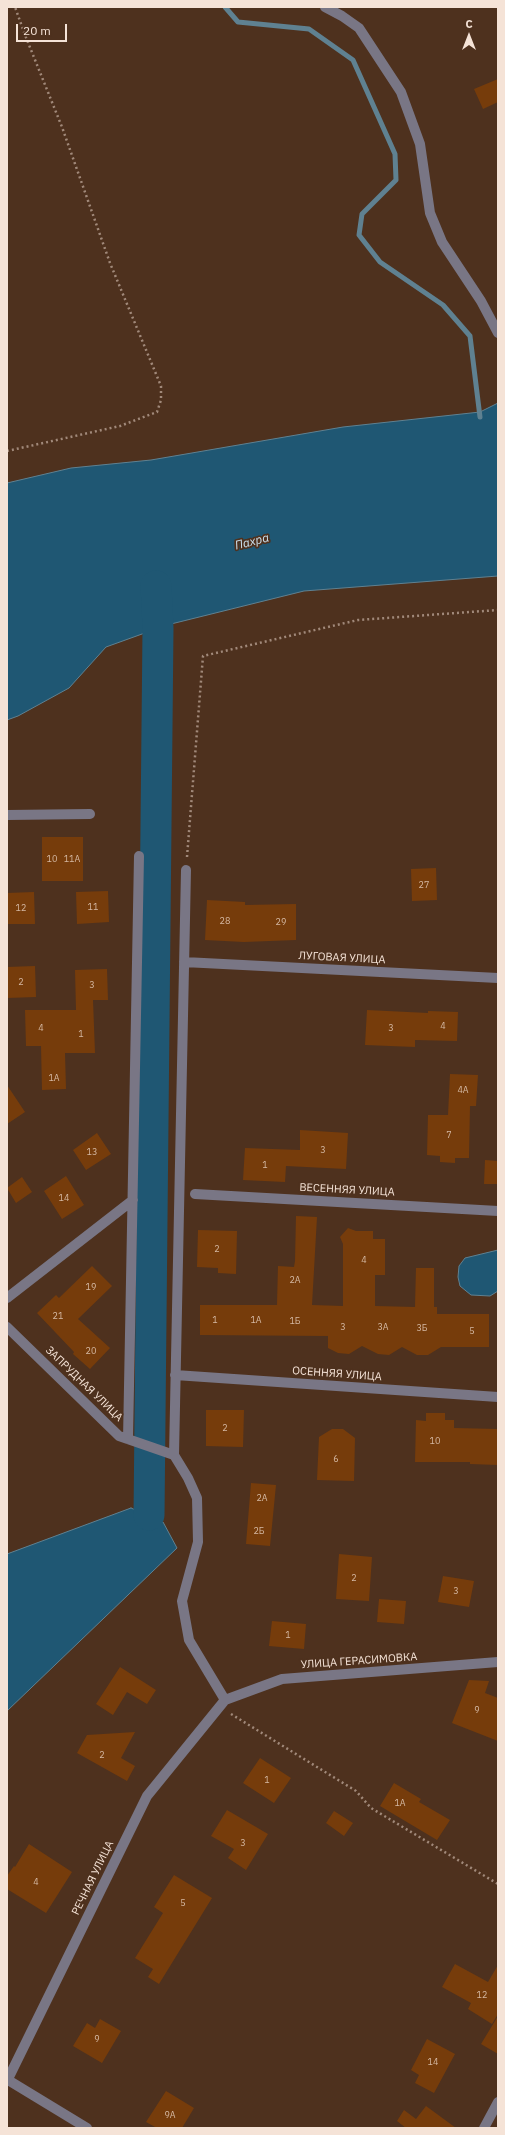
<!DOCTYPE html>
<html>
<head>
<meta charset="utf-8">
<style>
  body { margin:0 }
  #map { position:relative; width:505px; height:2135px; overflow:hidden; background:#4e311e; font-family:"IBM Plex Sans",sans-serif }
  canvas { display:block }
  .frame { position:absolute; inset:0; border:8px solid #f5e3d7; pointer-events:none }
  .north { position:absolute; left:449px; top:16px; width:40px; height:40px; -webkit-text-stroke:3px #4e311e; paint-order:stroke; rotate:0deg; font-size:11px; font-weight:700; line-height:16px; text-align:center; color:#f5e3d7 }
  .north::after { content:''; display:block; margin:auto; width:14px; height:18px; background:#f5e3d7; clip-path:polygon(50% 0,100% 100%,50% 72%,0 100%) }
  .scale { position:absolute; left:16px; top:24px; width:51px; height:18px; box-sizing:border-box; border:2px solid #f5e3d7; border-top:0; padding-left:5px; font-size:12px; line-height:14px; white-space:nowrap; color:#f5e3d7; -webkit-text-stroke:3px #4e311e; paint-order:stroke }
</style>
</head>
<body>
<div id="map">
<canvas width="505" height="2135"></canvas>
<div class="frame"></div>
<div class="north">С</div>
<div class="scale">20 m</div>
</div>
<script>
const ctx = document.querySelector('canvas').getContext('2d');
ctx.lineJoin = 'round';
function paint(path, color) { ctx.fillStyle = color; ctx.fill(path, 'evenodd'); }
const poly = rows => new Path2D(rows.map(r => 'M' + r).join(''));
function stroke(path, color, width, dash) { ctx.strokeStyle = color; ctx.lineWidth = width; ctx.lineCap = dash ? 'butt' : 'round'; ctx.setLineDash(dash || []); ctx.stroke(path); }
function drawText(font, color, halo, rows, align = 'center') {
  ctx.font = font + ' "IBM Plex Sans",sans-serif'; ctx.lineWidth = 3.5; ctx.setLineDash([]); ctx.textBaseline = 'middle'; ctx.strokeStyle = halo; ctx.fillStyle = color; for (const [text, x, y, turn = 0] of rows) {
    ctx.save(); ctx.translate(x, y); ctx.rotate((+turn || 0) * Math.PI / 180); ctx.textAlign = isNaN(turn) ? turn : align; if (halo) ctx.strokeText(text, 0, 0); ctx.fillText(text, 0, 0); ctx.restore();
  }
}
const water = poly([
  [498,403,498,576,304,591,167,625,106,647,69,688,18,716,7,720,7,483,71,468,151,460,343,427,480,412,498,403],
  [498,1250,498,1291,490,1296,471,1295,460,1286,458,1277,459,1266,465,1258,498,1250],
  [131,1508,163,1522,177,1548,7,1711,7,1554,131,1508]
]);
const stream = poly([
  [225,7,238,22,309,29,353,60,395,154,396,180,362,214,359,235,380,262,443,305,470,336,480,417]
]);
const river = poly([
  [149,1515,158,628,156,586]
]);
const building = poly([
  [498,79,498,102,483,109,474,89],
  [42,837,83,837,83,881,42,881],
  [436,868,437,900,412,901,411,869],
  [108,891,109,922,77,924,76,892],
  [34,892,35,924,7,924,7,893],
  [207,900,245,902,245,905,296,904,296,940,244,942,205,940],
  [35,966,36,997,7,998,7,967],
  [107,969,108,1000,93,1000,95,1053,65,1053,66,1089,42,1090,41,1046,26,1046,25,1010,76,1010,75,970],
  [367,1010,428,1013,428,1011,458,1012,457,1041,415,1040,415,1047,365,1045],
  [450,1074,478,1075,476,1106,470,1106,469,1158,455,1158,455,1163,440,1162,440,1156,427,1155,428,1115,448,1115],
  [7,1085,25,1112,7,1124],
  [300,1130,348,1133,346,1169,286,1166,285,1182,243,1180,245,1148,300,1150],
  [97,1133,111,1154,86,1170,73,1150],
  [485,1160,498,1161,498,1184,484,1184],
  [66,1176,84,1205,62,1219,44,1191],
  [22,1177,32,1192,16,1203,7,1188],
  [296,1216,317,1217,312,1305,343,1306,343,1244,340,1237,348,1228,356,1231,373,1231,373,1239,385,1239,385,1275,375,1275,375,1306,415,1307,416,1268,434,1268,434,1307,437,1307,437,1314,489,1314,489,1347,441,1347,428,1355,417,1355,402,1347,389,1355,378,1354,362,1346,349,1354,338,1353,328,1348,328,1336,200,1335,200,1305,277,1305,278,1266,294,1267,295,1261],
  [198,1230,237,1231,236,1274,218,1273,218,1268,197,1267],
  [92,1266,112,1286,78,1319,110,1348,90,1369,73,1354,74,1352,37,1313,56,1295,59,1298],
  [206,1410,244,1410,243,1447,206,1446],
  [426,1413,445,1413,445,1420,454,1420,454,1428,498,1429,498,1465,470,1464,470,1462,415,1462,416,1420,426,1421],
  [332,1429,343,1429,355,1438,354,1481,317,1480,319,1437],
  [251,1483,276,1485,270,1546,246,1544],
  [339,1554,372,1557,369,1601,336,1599],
  [443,1576,474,1581,469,1607,438,1602],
  [379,1599,406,1601,404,1624,377,1622],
  [272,1621,306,1624,304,1649,269,1646],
  [120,1667,156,1690,147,1704,127,1692,113,1715,96,1704],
  [469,1680,489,1681,485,1693,498,1698,498,1741,452,1723],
  [135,1732,121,1758,135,1766,127,1781,77,1753,87,1735],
  [260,1758,291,1778,274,1803,243,1783],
  [394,1783,421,1799,419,1802,450,1820,437,1840,380,1806],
  [227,1810,268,1834,246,1870,228,1858,234,1849,211,1836],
  [334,1811,353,1823,344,1836,326,1823],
  [29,1844,72,1872,46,1913,7,1889,7,1876,14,1866,15,1867],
  [174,1875,212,1898,159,1984,148,1977,153,1969,135,1958,163,1913,154,1907],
  [455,1964,488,1982,498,1965,498,2014,492,2024,468,2009,471,2003,442,1987],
  [498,2016,498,2054,481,2044],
  [100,2019,121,2031,102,2063,73,2046,87,2023,95,2028],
  [427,2039,455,2054,434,2093,415,2083,419,2075,411,2070],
  [166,2091,194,2108,182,2128,157,2128,146,2122],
  [426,2106,456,2128,406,2128,397,2121,404,2110,416,2119]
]);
const path = poly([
  [7,451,120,426,157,412,161,400,161,386,110,263,62,127,25,35,15,7],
  [187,857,203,656,358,620,498,610],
  [231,1714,356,1791,371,1808,498,1884]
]);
const minor = poly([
  [325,7,342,16,359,28,401,92,420,144,430,213,442,242,481,301,498,333],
  [7,815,90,814],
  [186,870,174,1455,188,1478,197,1498,198,1542,182,1601,189,1640,225,1700],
  [184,962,498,978],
  [195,1194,498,1211],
  [7,1298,133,1200],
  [7,1327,119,1436,174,1455],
  [175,1375,498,1397],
  [128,1439,139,856],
  [225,1700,282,1679,498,1662],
  [8,2080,87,2128],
  [7,2081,147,1796,225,1700],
  [484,2128,498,2102]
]);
const numberNames = [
  ["10",52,859],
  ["11А",72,859],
  ["27",424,885],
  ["11",93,907],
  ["12",21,908],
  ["28",225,921],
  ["29",281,922],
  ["2",21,982],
  ["3",92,985],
  ["4",443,1026],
  ["4",41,1028],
  ["3",391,1028],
  ["1",81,1034],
  ["1А",54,1078],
  ["4А",463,1090],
  ["7",449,1135],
  ["3",323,1150],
  ["13",92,1152],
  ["1",265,1165],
  ["14",64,1198],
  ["2",217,1249],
  ["4",364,1260],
  ["2А",295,1280],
  ["19",91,1287],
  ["21",58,1316],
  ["1",215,1320],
  ["1А",256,1320],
  ["1Б",295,1321],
  ["3",343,1327],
  ["3А",383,1327],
  ["3Б",422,1328],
  ["5",472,1331],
  ["20",91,1351],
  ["2",225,1428],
  ["10",435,1441],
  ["6",336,1459],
  ["2А",262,1498],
  ["2Б",259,1531],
  ["2",354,1578],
  ["3",456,1591],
  ["1",288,1635],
  ["9",477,1710],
  ["2",102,1755],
  ["1",267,1780],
  ["1А",400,1803],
  ["3",243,1843],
  ["4",36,1882],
  ["5",183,1903],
  ["12",482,1995],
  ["9",97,2039],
  ["14",433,2062],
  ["9А",170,2115]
];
const streetNames = [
  ["ЛУГОВАЯ УЛИЦА",342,958,3],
  ["ВЕСЕННЯЯ УЛИЦА",347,1190,3],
  ["ОСЕННЯЯ УЛИЦА",337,1374,4],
  ["ЗАПРУДНАЯ УЛИЦА",84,1384,44],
  ["УЛИЦА ГЕРАСИМОВКА",359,1661,-4],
  ["РЕЧНАЯ УЛИЦА",93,1878,-64]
];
const waterNames = [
  ["Пахра",252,542,-14]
];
paint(water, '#1f5773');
stroke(water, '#5f8191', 1);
stroke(stream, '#5f8191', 5);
stroke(river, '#1f5773', 31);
paint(building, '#763c0b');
stroke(path, '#a1897a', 2.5, [2, 3]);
stroke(minor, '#797685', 10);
drawText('9px', '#d5b9a4', null, numberNames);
drawText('11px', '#f5e3d7', '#4e311e', streetNames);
drawText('italic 12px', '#cde4f2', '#4e311e', waterNames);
</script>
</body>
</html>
